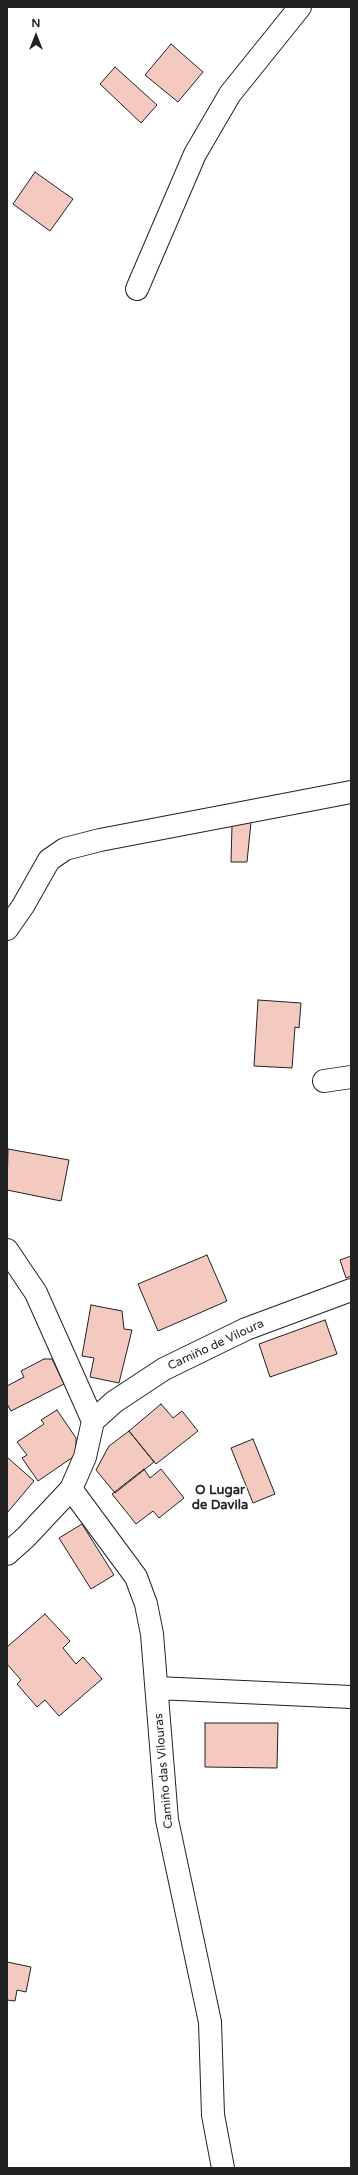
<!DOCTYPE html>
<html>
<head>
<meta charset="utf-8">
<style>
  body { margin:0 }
  #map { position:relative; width:358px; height:2175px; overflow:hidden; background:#fff; font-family:"Varela Round",sans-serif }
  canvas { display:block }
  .frame { position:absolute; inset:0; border:8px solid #222; pointer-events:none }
  .north { position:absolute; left:16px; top:16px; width:40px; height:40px; -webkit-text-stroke:3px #fff; paint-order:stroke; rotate:0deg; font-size:11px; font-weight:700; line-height:16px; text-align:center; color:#222 }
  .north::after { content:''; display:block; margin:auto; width:14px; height:18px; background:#222; clip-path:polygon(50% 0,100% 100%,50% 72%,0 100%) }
</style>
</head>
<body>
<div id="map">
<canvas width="358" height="2175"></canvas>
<div class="frame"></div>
<div class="north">N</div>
</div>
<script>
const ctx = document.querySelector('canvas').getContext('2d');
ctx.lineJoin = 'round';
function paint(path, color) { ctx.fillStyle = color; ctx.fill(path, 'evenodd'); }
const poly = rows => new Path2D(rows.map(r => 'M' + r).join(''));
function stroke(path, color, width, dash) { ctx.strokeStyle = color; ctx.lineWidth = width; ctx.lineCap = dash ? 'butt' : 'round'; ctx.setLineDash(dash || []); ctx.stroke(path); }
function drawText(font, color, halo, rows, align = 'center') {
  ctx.font = font + ' "Varela Round",sans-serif'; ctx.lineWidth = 3; ctx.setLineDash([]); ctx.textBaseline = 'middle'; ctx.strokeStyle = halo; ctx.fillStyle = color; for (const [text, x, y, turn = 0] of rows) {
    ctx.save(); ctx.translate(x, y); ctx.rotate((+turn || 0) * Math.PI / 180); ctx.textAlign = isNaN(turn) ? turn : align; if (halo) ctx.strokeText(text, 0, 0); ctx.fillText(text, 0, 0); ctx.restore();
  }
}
const building = poly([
  [171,44,203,72,178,102,145,75,171,44],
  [115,67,157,105,141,123,100,84,115,67],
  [35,172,73,199,50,231,13,204,35,172],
  [251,822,247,862,231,862,232,825,251,822],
  [258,1000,301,1003,299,1028,295,1027,292,1068,254,1066,258,1000],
  [8,1149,69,1160,61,1201,7,1190,8,1149],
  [207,1255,227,1301,158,1331,138,1284,207,1255],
  [351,1256,351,1276,346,1278,340,1260,351,1256],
  [91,1305,122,1311,124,1329,132,1330,119,1383,90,1377,94,1358,82,1356,91,1305],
  [325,1320,337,1354,270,1377,259,1344,325,1320],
  [44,1359,52,1359,64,1384,11,1411,7,1404,7,1386,24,1377,21,1371,44,1359],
  [161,1404,173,1418,182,1411,198,1431,156,1464,129,1431,161,1404],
  [57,1410,76,1438,76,1455,38,1481,22,1458,27,1455,17,1442,44,1424,41,1420,57,1410],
  [129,1431,154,1462,115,1493,96,1470,109,1446,129,1431],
  [253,1439,275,1494,253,1503,231,1448,253,1439],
  [7,1457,34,1481,7,1513,7,1457],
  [144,1469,150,1478,161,1469,184,1498,159,1518,153,1511,136,1524,112,1494,144,1469],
  [82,1524,114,1575,91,1589,59,1538,82,1524],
  [45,1614,70,1641,63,1648,76,1664,83,1657,102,1679,59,1716,45,1700,37,1707,17,1684,21,1680,7,1664,7,1647,45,1614],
  [205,1723,278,1723,277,1768,205,1767,205,1723],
  [7,1962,31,1967,26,1992,17,1990,15,2001,7,2000,7,1962]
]);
const minor = poly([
  [137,289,195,154,230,94,300,7],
  [7,929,23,906,49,860,65,849,100,840,351,792],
  [324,1081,351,1077],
  [7,1250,36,1293,93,1421],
  [71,1489,136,1577,146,1604,152,1634,167,1820,210,2022,213,2115,223,2168],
  [7,1554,26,1537,71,1489,85,1457,93,1421,114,1402,164,1369,246,1329,351,1290],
  [157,1688,351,1697]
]);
const streetNames = [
  ["Camiño de Viloura",216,1345,-25],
  ["Camiño das Vilouras",164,1771,-95]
];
const neighbourhoodNames = [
  ["O Lugar",220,1491],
  ["de Davila",220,1506]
];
paint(building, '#f3c9c0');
stroke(building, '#222', 1);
stroke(minor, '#222', 24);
stroke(minor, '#fff', 22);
drawText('12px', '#222', '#fff', streetNames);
drawText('bold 13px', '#222', '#fff', neighbourhoodNames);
</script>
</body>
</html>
